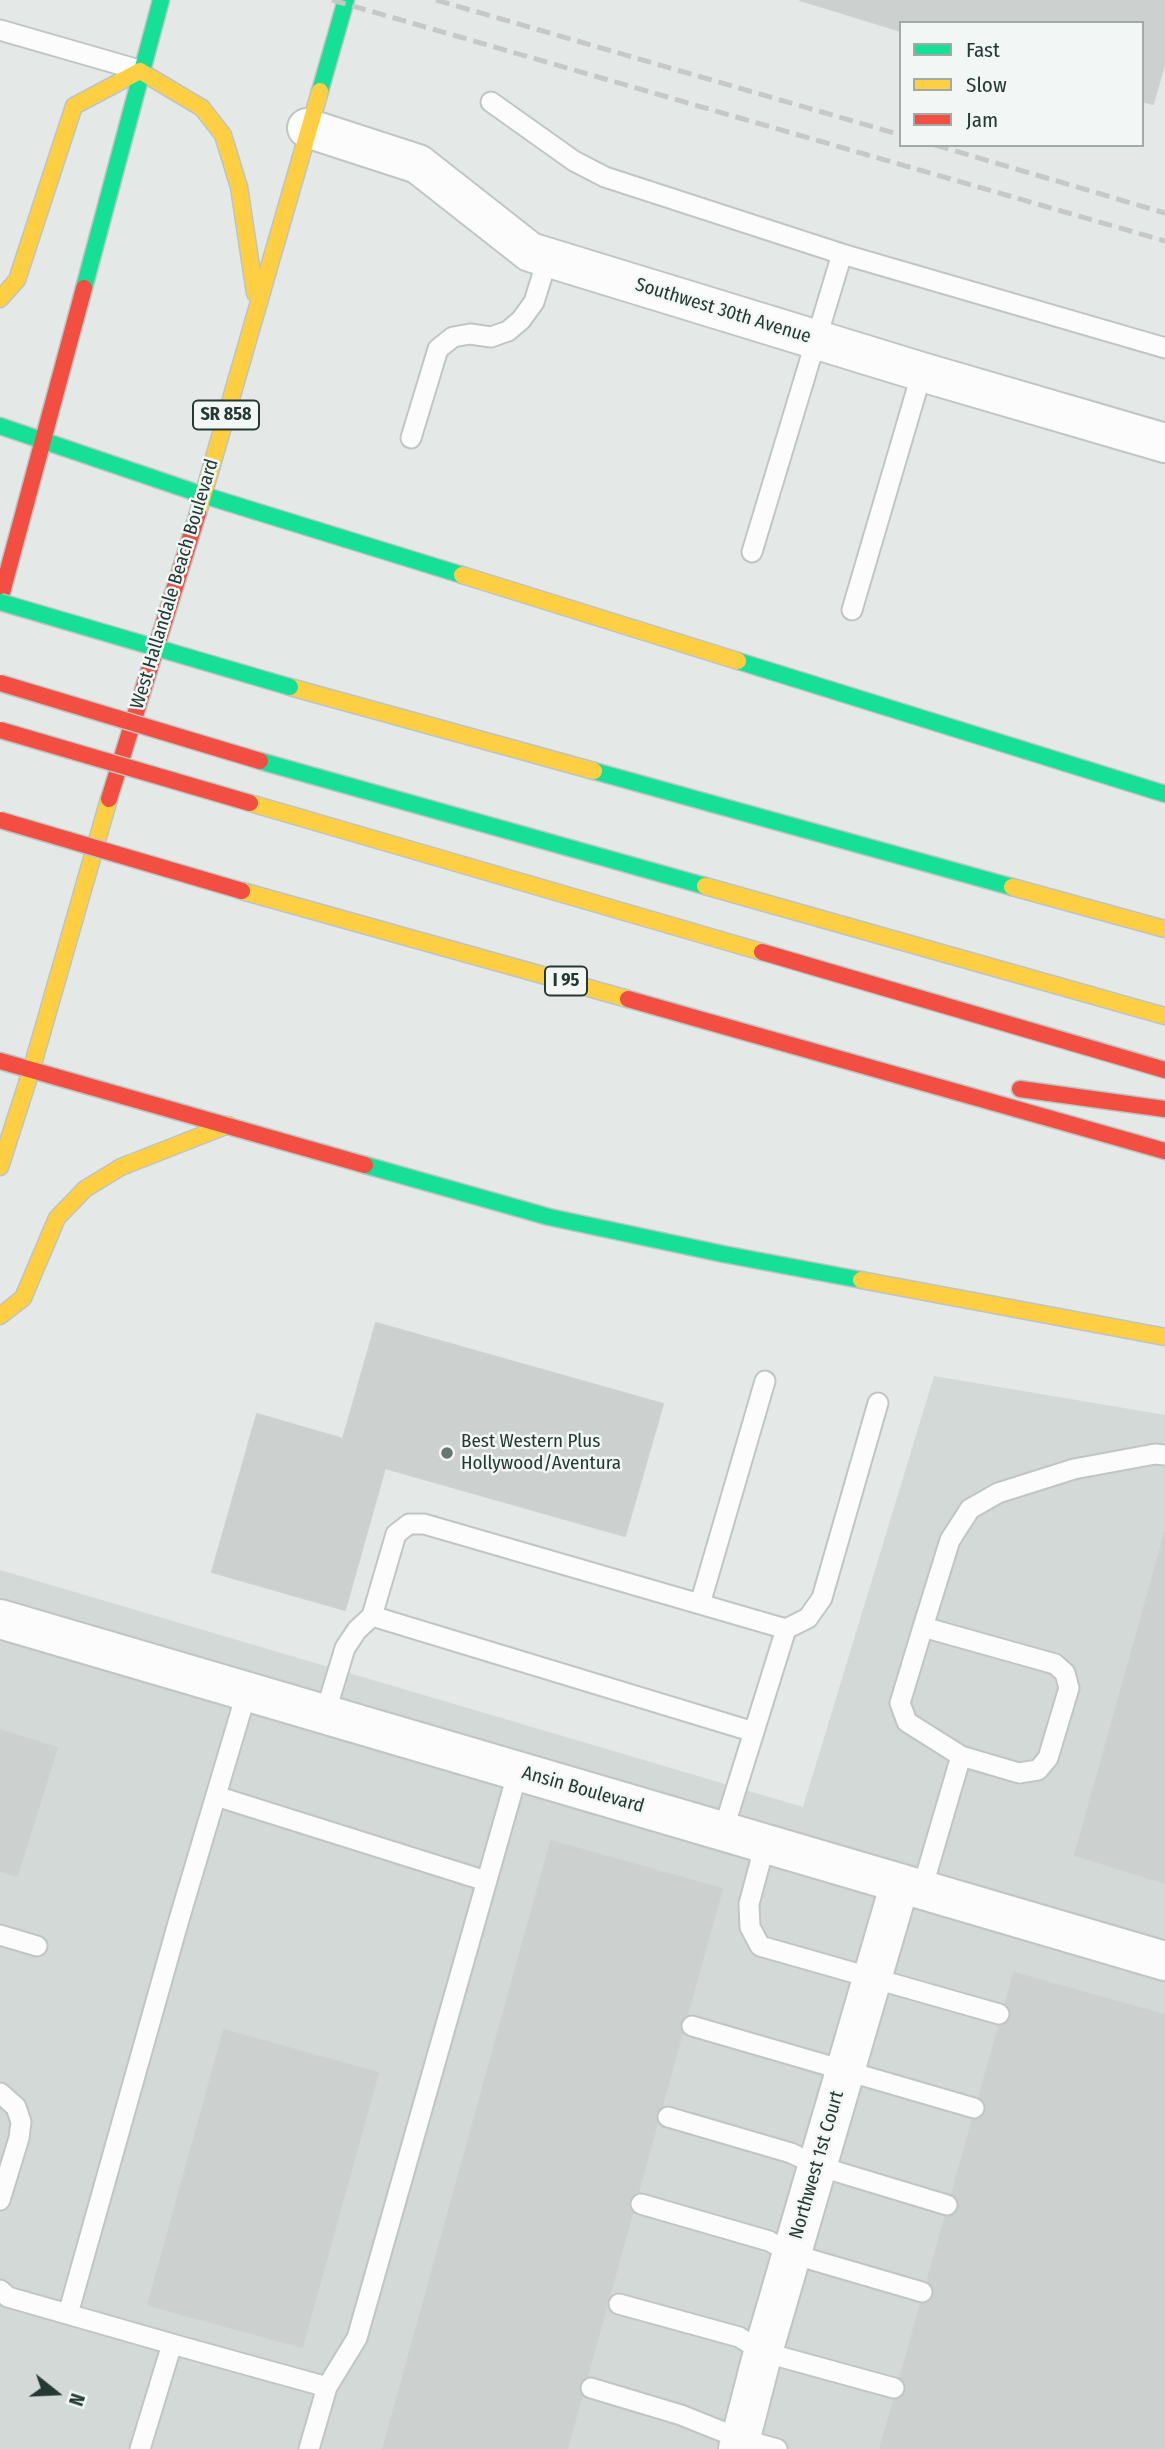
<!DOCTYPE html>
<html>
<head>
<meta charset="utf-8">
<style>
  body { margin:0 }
  #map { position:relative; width:1165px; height:2449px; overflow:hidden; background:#e4e8e6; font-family:"Fira Sans Condensed",sans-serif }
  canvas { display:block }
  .legend { position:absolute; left:899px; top:21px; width:245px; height:126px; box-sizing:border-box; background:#f2f7f5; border:2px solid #a0aba8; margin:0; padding:9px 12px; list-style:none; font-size:21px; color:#243934 }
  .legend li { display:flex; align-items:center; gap:14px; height:35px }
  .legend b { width:35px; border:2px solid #a0aba8 }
  .north { position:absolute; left:21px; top:2358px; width:70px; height:70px; -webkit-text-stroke:5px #f2f7f5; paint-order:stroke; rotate:108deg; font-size:19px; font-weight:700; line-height:28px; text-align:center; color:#243934 }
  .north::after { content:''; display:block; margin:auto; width:24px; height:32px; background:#243934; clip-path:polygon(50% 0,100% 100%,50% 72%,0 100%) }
</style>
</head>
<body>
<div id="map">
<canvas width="1165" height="2449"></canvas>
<ul class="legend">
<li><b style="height:9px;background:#16e098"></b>Fast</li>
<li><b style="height:9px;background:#ffcf43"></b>Slow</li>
<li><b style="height:9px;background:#f24e42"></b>Jam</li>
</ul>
<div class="north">N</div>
</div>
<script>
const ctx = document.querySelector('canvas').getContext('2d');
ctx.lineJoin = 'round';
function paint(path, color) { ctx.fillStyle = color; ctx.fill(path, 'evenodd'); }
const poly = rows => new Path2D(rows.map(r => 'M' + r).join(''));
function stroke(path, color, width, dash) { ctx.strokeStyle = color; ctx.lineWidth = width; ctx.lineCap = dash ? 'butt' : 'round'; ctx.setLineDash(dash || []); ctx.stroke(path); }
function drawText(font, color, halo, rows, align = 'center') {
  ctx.font = font + ' "Fira Sans Condensed",sans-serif'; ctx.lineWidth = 5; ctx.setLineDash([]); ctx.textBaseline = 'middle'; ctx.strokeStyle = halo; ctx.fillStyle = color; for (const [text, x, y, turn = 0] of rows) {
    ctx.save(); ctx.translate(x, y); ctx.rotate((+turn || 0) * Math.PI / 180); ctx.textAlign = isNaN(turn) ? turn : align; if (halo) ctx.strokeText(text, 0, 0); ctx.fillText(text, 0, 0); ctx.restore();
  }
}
const built = poly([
  [934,1376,1165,1415,1165,2449,0,2449,0,1570,803,1807]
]);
const building = poly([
  [800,0,1165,0,1165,62,1153,104,1142,101,1142,23,901,23,901,31,800,0],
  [376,1323,663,1404,625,1536,385,1468,345,1610,212,1572,257,1414,343,1439,376,1323],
  [1165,1533,1165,1883,1075,1855,1165,1533],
  [0,1730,57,1748,17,1876,0,1871,0,1730],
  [551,1841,722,1889,567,2449,383,2449,551,1841],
  [1014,1973,1165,2015,1165,2449,880,2449,1014,1973],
  [224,2030,378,2073,302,2347,148,2305,224,2030]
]);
const lane = poly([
  [0,30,139,70],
  [491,102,574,161,605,177,842,254,1165,348],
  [411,438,438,349,453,337,470,334,491,337,508,331,521,320,534,302,548,257],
  [752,552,842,254],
  [852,610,922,372],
  [700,1604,765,1381],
  [923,1627,1055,1664,1065,1673,1069,1688,1048,1758,1038,1770,1019,1773,961,1756,907,1722,900,1703,923,1627],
  [923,1627,950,1540,970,1509,998,1493,1074,1469,1155,1454,1165,1455],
  [786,1629,808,1618,822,1598,878,1403],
  [325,1714,345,1648,357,1630,372,1616],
  [216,1796,486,1881],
  [723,1831,786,1629,424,1524,409,1524,396,1534,372,1616,754,1732],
  [765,1844,749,1904,750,1927,760,1946,999,2014],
  [922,1889,961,1756],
  [0,1935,37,1946],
  [692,2026,974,2108],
  [0,2093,16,2107,21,2122,19,2138,0,2200],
  [668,2117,791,2153,818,2166,947,2205],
  [641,2204,769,2241,792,2254,922,2292],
  [0,2290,8,2297,172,2344,140,2449],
  [619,2304,739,2337,763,2352,894,2388],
  [68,2314,178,1923,247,1691],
  [172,2344,327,2387],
  [591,2388,681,2415,741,2439,777,2449],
  [309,2449,327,2387,357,2338,518,1771]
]);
const street = poly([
  [307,128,418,164,530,252,922,372,1165,443],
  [0,1619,1165,1961],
  [738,2449,763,2352,900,1883]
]);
const fast = poly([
  [320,91,346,0],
  [84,288,161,0],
  [0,426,203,495,462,575],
  [738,661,1165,794],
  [260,761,705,886],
  [594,771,1012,887],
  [365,1165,549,1217,723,1254,861,1280]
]);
const slow = poly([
  [140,71,202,108,223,135,239,187,255,293],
  [0,299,17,280,74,106,140,71],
  [198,513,320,91],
  [462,575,738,661],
  [290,687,594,771],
  [250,803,762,952],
  [705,886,1165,1016],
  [1012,887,1165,929],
  [242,891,628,999],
  [0,1167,31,1071,109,799],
  [861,1280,1165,1337],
  [0,1316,23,1298,57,1218,85,1189,121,1167,228,1125]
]);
const jam = poly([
  [0,600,84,288],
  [109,799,198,513],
  [762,952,1165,1070],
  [628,999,1165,1151],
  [0,1061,365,1165],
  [1020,1089,1165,1109]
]);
const rail = poly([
  [332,0,1165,241],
  [436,0,901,135],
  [935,145,1165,213]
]);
const fastBridge = poly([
  [0,602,290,687]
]);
const jamBridge = poly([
  [0,683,260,761],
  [0,730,250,803],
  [0,820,242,891]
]);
const markers = [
  [447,1453,7,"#677672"]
];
const shields = [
  [226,415,66],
  [566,981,42]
];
const shieldNames = [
  ["SR 858",226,415],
  ["I 95",566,981]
];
const streetNames = [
  ["Southwest 30th Avenue",723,311,17],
  ["West Hallandale Beach Boulevard",175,584,-73],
  ["Ansin Boulevard",583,1790,16],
  ["Northwest 1st Court",817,2165,-74]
];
const poiNames = [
  ["Best Western Plus",461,1442],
  ["Hollywood/Aventura",461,1464]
];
paint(built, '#d2d9d6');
paint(building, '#ccd1cf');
stroke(building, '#cdd1cf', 2);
stroke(lane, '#c1c5c3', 23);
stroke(street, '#c1c5c3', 42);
stroke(fast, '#bdc4c2', 19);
stroke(slow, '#bdc4c2', 19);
stroke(jam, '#bdc4c2', 19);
stroke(lane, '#fbfcfb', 19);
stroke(street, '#fbfcfb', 38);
stroke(fast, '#16e098', 16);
stroke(slow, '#ffcf43', 16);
stroke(jam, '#f24e42', 16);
stroke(rail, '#c7c9c9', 5, [14, 7]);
stroke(fastBridge, '#bdc4c2', 19, []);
stroke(jamBridge, '#bdc4c2', 19, []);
stroke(fastBridge, '#16e098', 16);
stroke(jamBridge, '#f24e42', 16);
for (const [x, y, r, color] of markers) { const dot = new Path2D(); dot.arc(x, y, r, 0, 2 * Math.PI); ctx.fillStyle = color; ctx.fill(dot); stroke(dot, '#f2f7f5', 2.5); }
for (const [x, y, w] of shields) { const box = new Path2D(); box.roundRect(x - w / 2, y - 14.5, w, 29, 5); ctx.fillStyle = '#f2f7f5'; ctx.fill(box); stroke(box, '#243934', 2); }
drawText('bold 18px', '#243934', null, shieldNames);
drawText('19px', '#243934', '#f2f7f5', streetNames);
drawText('19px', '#243934', '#f2f7f5', poiNames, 'left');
</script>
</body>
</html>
